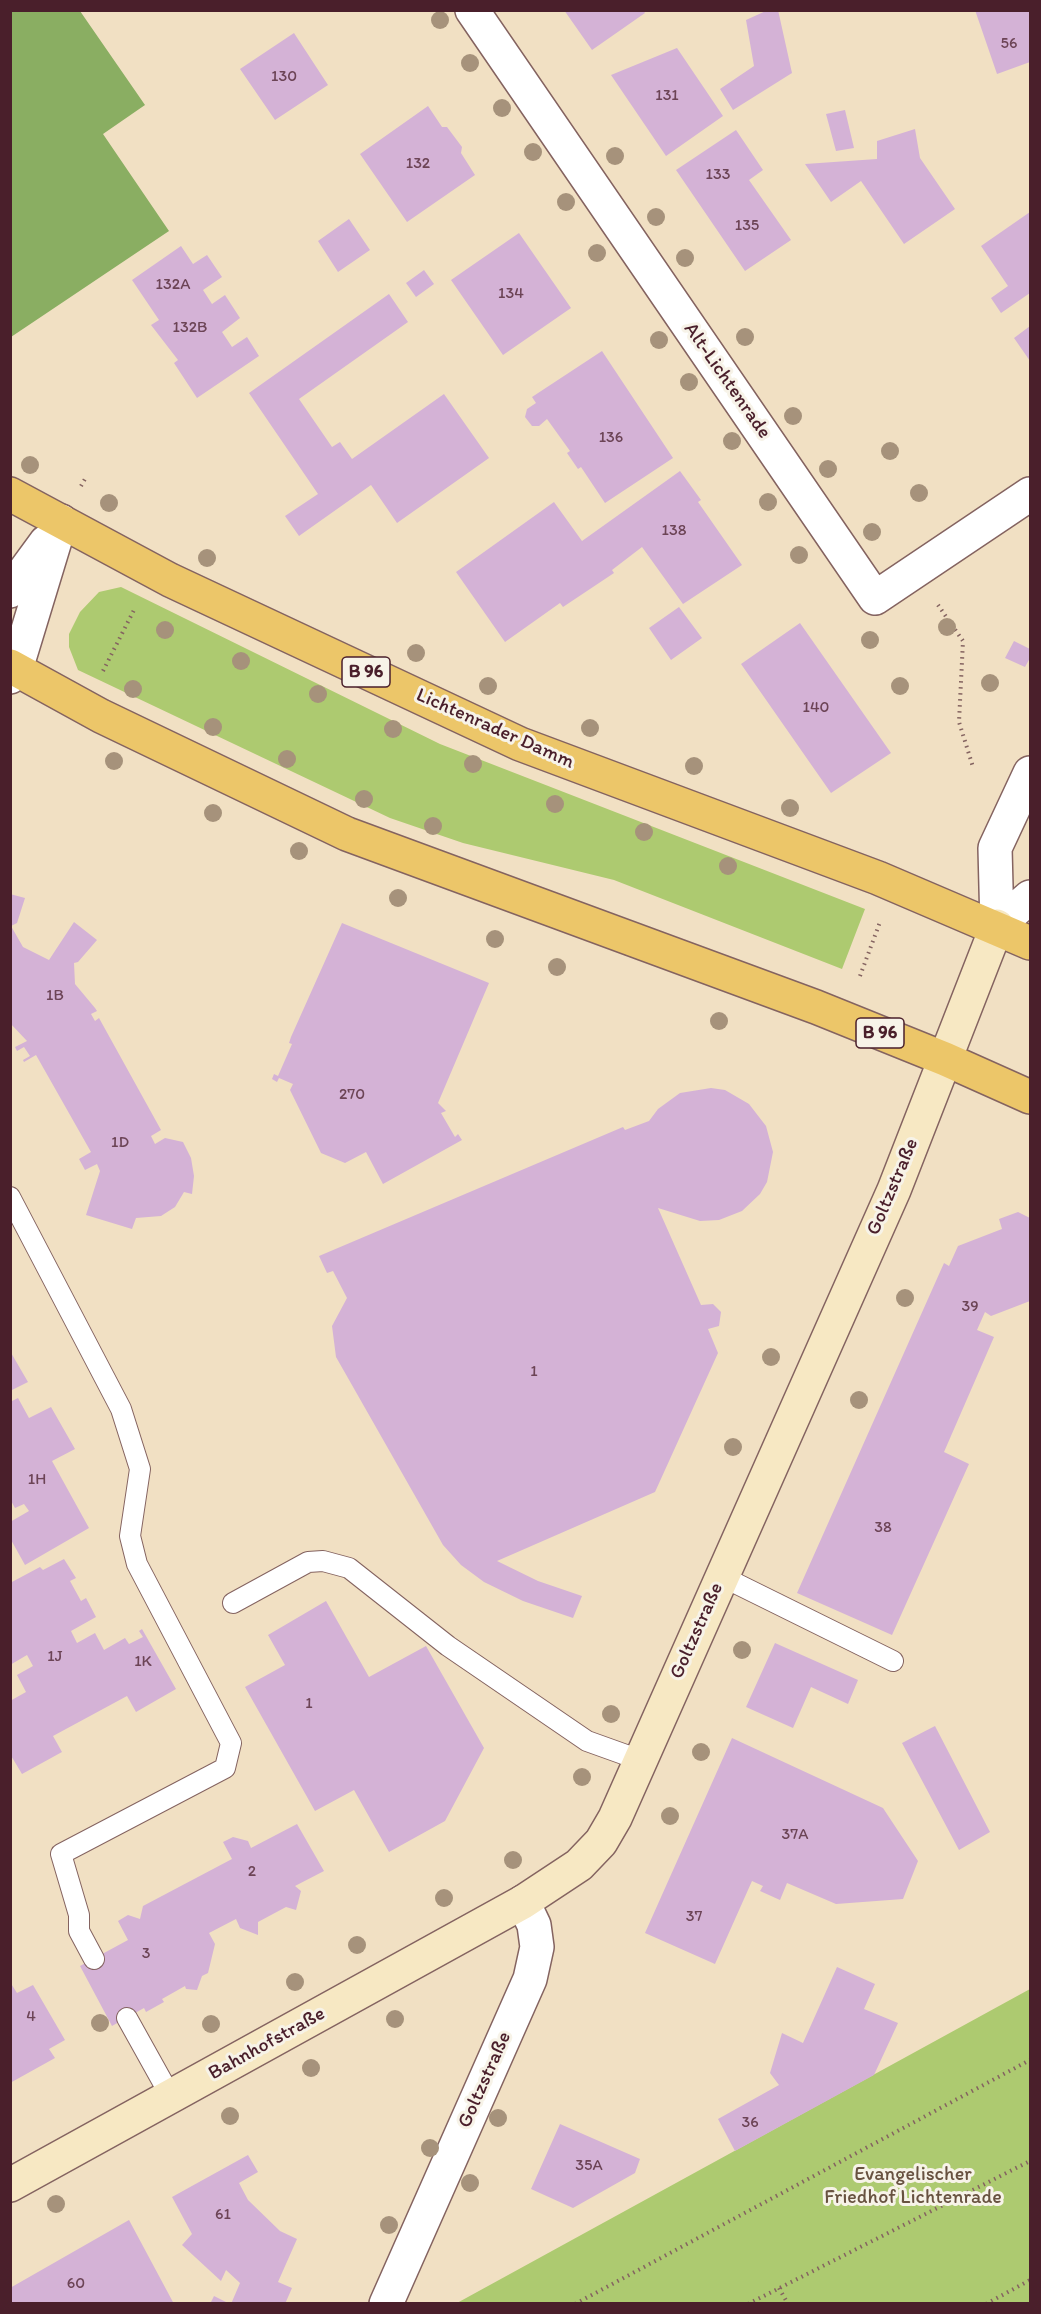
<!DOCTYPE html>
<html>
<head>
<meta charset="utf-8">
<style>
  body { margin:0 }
  #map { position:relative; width:1041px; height:2314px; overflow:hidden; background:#f1e0c3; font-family:Itim,sans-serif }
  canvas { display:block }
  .frame { position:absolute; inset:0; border:12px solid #4a1f2b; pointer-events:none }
</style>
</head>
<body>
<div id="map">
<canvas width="1041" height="2314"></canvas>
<div class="frame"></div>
</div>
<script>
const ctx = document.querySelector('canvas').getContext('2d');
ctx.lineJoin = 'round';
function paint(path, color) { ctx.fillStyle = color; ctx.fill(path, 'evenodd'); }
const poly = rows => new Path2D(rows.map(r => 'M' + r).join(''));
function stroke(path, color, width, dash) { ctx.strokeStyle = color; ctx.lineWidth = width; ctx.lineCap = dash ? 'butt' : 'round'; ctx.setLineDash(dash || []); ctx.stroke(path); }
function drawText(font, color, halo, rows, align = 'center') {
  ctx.font = font + ' Itim,sans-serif'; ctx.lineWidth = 6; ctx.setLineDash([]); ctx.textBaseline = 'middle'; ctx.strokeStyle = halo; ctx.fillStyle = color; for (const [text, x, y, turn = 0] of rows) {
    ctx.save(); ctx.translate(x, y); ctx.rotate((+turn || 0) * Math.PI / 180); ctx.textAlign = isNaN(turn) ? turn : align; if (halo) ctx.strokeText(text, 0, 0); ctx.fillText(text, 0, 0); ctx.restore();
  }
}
const green = poly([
  [121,587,440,744,865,909,842,969,614,880,463,843,390,818,78,670,69,647,69,634,80,612,99,592],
  [1030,1989,1030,2303,457,2303]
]);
const forest = poly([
  [11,10,80,11,145,105,103,134,169,231,11,337]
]);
const building = poly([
  [564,10,643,10,645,13,592,50],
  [768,10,778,10,792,73,733,110,720,89,754,66,746,20],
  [975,10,1030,10,1030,62,997,74],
  [294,33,328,85,275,120,240,69],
  [677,48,723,116,666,156,611,75],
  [428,106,442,127,447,127,462,147,461,153,475,175,407,222,360,154],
  [845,110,854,148,836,151,826,114],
  [915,129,920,158,955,209,904,244,861,181,831,202,805,164,877,159,877,141],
  [736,130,763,170,749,180,791,240,745,271,676,170],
  [1030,212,1030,293,1001,313,991,298,1008,286,981,246],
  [349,219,370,250,338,272,318,241],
  [519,233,571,308,503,355,451,280],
  [181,246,193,264,207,255,222,277,203,290,212,304,225,295,240,318,222,332,232,347,247,337,259,356,197,398,174,363,178,360,151,325,159,320,132,280],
  [424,270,434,284,416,297,406,283],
  [389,294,408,322,299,399,332,447,340,442,352,459,444,394,489,458,397,523,371,485,299,536,285,516,318,494,249,393],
  [1030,326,1030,361,1014,338],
  [602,351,673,458,605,503,581,467,578,469,567,453,570,451,547,419,539,426,532,426,525,417,527,409,536,403,532,397],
  [680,471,701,500,698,502,742,565,683,604,642,547,612,570,614,573,563,607,560,603,505,642,456,572,554,502,582,541],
  [679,607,702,638,671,660,649,628],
  [800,623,891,753,831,793,741,664],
  [1014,641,1030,649,1030,658,1025,667,1005,658],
  [10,894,25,898,17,923,11,926,23,947,49,960,74,922,97,940,78,962,74,963,75,984,95,1008,97,1011,91,1014,95,1021,99,1018,161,1130,151,1136,155,1144,165,1138,183,1142,191,1158,194,1176,192,1194,184,1192,175,1207,161,1216,136,1218,132,1229,86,1215,100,1171,97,1164,85,1170,79,1159,91,1152,36,1055,24,1062,23,1060,30,1056,24,1047,17,1051,15,1047,27,1041,10,1023],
  [342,923,489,983,438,1103,446,1111,441,1113,455,1137,458,1134,462,1140,383,1184,366,1152,345,1163,321,1153,290,1090,293,1084,279,1078,277,1082,272,1079,274,1074,278,1076,292,1044,289,1043,291,1037],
  [711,1088,725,1090,749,1104,766,1126,773,1152,767,1182,760,1194,742,1211,719,1220,700,1221,658,1208,701,1305,713,1304,721,1312,719,1326,708,1329,718,1353,655,1492,497,1561,538,1581,582,1596,573,1618,523,1601,484,1582,461,1565,443,1545,336,1357,332,1326,347,1298,333,1271,327,1273,319,1256,623,1127,625,1130,649,1121,658,1109,680,1093],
  [1018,1212,1030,1218,1030,1301,991,1316,985,1312,977,1330,994,1337,944,1452,969,1464,892,1635,797,1593,944,1263,949,1266,958,1246,1002,1229,999,1219],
  [10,1351,28,1382,10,1391],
  [18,1398,29,1418,51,1407,75,1449,52,1461,89,1528,25,1565,10,1538,10,1522,29,1511,24,1504,15,1508,10,1499,10,1402],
  [64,1559,76,1578,70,1581,81,1601,86,1598,96,1617,71,1631,77,1643,95,1633,104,1650,125,1638,129,1644,143,1637,139,1631,142,1629,176,1689,136,1712,127,1696,53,1736,62,1752,22,1774,10,1754,10,1701,26,1692,17,1675,33,1666,27,1655,10,1665,10,1583,40,1567,43,1570],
  [326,1601,369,1677,426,1646,484,1748,445,1821,389,1852,354,1790,315,1811,245,1687,285,1665,268,1635],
  [775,1643,858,1680,848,1704,811,1687,793,1728,746,1707],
  [935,1726,990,1832,959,1850,902,1743],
  [732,1738,883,1808,918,1861,903,1899,836,1904,787,1883,780,1900,760,1891,763,1886,752,1881,715,1964,645,1933],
  [297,1824,324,1871,295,1886,301,1891,296,1910,286,1907,258,1922,258,1935,240,1928,236,1919,209,1933,215,1944,208,1973,202,1976,197,1990,186,1989,185,1986,162,1999,164,2002,146,2012,144,2008,112,2026,80,1966,128,1940,118,1921,128,1915,140,1919,143,1906,232,1859,223,1842,233,1837,248,1841,251,1848],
  [837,1967,875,1984,864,2009,898,2023,874,2075,735,2151,718,2119,779,2085,770,2073,782,2033,803,2043],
  [10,1982,17,1993,33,1985,65,2040,49,2049,55,2058,10,2083],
  [560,2124,640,2159,635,2173,573,2208,531,2189],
  [248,2155,258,2172,239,2183,248,2200,280,2231,297,2239,278,2282,292,2288,285,2304,231,2304,240,2283,226,2270,221,2281,182,2245,192,2234,172,2197],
  [129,2220,174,2304,10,2304,10,2288],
  [214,2296,230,2304,210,2304]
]);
const path = poly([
  [81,486,85,479],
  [938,605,963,641,959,722,973,767],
  [103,671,135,608],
  [860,976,880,922],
  [779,2288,788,2304],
  [575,2304,1030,2060],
  [748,2304,1030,2161],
  [986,2304,1030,2280]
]);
const lane = poly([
  [10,1197,121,1409,140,1469,130,1536,137,1564,231,1743,225,1768,61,1854,79,1915,79,1931,94,1959],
  [721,1576,893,1661],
  [233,1603,308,1562,323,1561,349,1568,448,1646,587,1741,640,1760],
  [127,2018,171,2097]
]);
const street = poly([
  [472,10,875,598,1030,494],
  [10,591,46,542],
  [10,677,16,669,61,521],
  [997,926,995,848,1030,773],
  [997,926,1030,897],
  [386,2304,530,1979,537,1947,534,1925,523,1902]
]);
const secondary = poly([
  [10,2185,523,1902,579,1865,601,1842,615,1818,894,1190,997,926]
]);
const primary = poly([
  [10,494,170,580,520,744,878,878,1030,943],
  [10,666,101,716,347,834,816,1007,945,1059,1030,1097]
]);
const trees = [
  [440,20],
  [470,63],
  [502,108],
  [533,152],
  [615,156],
  [566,202],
  [656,217],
  [597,253],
  [685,258],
  [745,337],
  [659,340],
  [689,382],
  [793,416],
  [732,441],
  [890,451],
  [30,465],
  [828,469],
  [919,493],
  [768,502],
  [109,503],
  [872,532],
  [799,555],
  [207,558],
  [947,627],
  [165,630],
  [870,640],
  [416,653],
  [241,661],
  [990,683],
  [488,686],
  [900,686],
  [133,689],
  [318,694],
  [213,727],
  [590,728],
  [393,729],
  [287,759],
  [114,761],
  [473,764],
  [694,766],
  [364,799],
  [555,804],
  [790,808],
  [213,813],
  [433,826],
  [644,832],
  [299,851],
  [728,866],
  [398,898],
  [495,939],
  [557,967],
  [719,1021],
  [905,1298],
  [771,1357],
  [859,1400],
  [733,1447],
  [742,1650],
  [611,1714],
  [701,1752],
  [582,1777],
  [670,1816],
  [513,1860],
  [444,1898],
  [357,1945],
  [295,1982],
  [395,2019],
  [100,2023],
  [211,2024],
  [311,2068],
  [230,2116],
  [498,2118],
  [430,2148],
  [470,2183],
  [56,2204],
  [389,2225]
];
const numberNames = [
  ["56",1009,44],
  ["130",284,77],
  ["131",667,96],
  ["132",418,164],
  ["133",718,175],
  ["135",747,226],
  ["132A",173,285],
  ["134",511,294],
  ["132B",190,328],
  ["136",611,438],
  ["138",674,531],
  ["140",816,708],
  ["1B",55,996],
  ["270",352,1095],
  ["1D",120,1143],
  ["39",970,1307],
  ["1",534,1372],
  ["1H",37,1480],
  ["38",883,1528],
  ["1J",55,1657],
  ["1K",143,1662],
  ["1",309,1704],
  ["37A",795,1835],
  ["2",252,1872],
  ["37",694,1917],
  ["3",146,1954],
  ["4",31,2017],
  ["36",750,2123],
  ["35A",589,2166],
  ["61",223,2215],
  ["60",76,2284]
];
const shields = [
  [366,672,48],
  [880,1033,48]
];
const shieldNames = [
  ["B 96",366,672],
  ["B 96",880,1033]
];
const streetNames = [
  ["Alt-Lichtenrade",727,381,55],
  ["Lichtenrader Damm",495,729,24],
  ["Goltzstraße",893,1187,-67],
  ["Goltzstraße",697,1631,-66],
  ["Bahnhofstraße",267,2044,-29],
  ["Goltzstraße",485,2080,-66]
];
const parkNames = [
  ["Evangelischer",913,2175],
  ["Friedhof Lichtenrade",913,2198]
];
paint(green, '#adca70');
paint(forest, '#8aae62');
paint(building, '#d4b2d6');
stroke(lane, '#846360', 22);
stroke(street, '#846360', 36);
stroke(secondary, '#846360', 36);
stroke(primary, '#846360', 36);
stroke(path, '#846360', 4, [1.5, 4.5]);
stroke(lane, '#fff', 20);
stroke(street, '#fff', 33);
stroke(secondary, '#f7e8c3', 33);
stroke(primary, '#ecc669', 33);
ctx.fillStyle = '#a6927b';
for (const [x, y] of trees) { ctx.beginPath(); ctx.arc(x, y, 9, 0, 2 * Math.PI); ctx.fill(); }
drawText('16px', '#6c4456', null, numberNames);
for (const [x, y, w] of shields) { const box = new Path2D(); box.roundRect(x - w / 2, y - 15, w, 30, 4.5); ctx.fillStyle = '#f7f3e8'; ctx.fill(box); stroke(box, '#4a1f2b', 1.5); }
drawText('bold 18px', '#4a1f2b', null, shieldNames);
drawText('20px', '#4a1f2b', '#f7f3e8', streetNames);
drawText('20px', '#685240', '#f7f3e8', parkNames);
</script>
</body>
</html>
